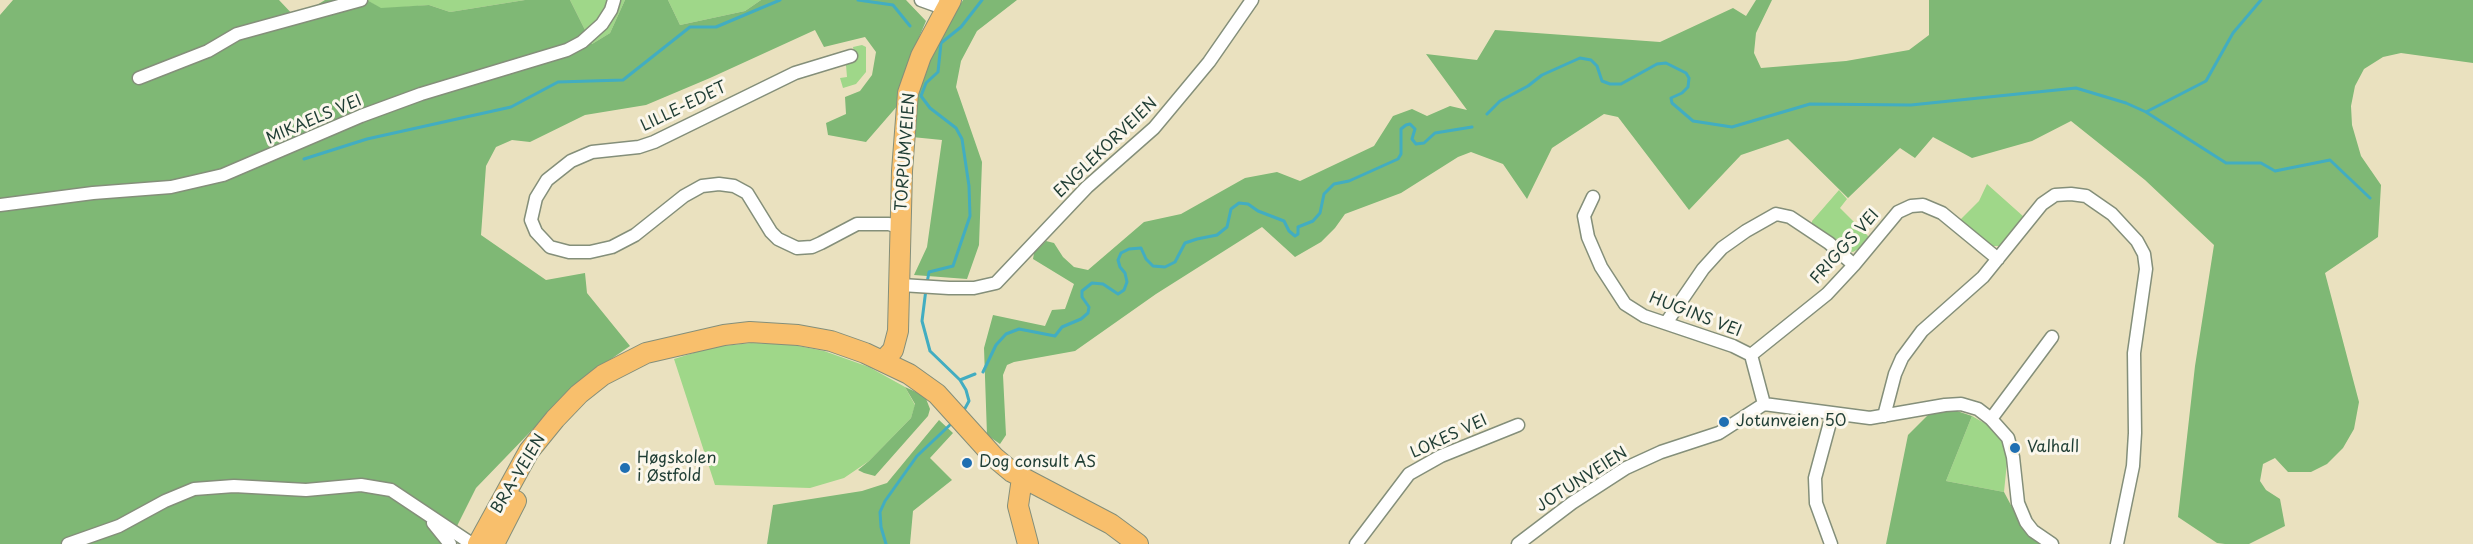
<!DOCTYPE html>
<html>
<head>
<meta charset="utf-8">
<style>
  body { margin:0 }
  canvas { display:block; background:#eae1bf }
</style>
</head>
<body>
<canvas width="2473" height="544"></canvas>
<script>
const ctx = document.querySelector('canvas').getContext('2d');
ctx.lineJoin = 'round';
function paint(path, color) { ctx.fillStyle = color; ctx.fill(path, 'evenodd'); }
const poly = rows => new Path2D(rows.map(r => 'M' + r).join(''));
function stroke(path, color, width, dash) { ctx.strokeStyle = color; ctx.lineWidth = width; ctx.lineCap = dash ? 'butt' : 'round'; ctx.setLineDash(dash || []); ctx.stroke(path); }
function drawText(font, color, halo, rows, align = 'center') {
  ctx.font = font + ' "Playpen Sans",sans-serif'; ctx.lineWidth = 6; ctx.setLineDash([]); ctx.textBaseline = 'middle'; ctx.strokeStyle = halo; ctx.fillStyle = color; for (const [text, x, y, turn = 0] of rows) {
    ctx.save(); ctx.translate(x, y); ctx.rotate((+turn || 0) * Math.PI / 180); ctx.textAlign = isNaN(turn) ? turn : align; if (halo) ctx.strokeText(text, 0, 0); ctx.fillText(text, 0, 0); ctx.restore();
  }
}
const green = poly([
  [367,0,525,0,450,12,429,5,381,9],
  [570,0,625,0,610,33,592,44],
  [668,0,761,0,745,11,680,25],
  [862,45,866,47,866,72,856,84,843,88,840,78,847,77,846,65,849,61,855,59,853,47],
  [1987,184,2024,217,2005,244,1999,246,1993,246,1960,220,1979,201],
  [1839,190,1847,199,1840,208,1869,237,1860,248,1853,252,1844,250,1812,225,1812,221],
  [751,343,788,344,824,351,869,367,905,387,915,405,911,418,869,461,844,478,810,488,715,485,674,359,713,347],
  [1972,416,1991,427,2004,444,2007,462,2004,492,1946,481]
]);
const forest = poly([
  [13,0,279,0,296,18,325,0,367,0,381,8,429,5,450,12,525,0,570,0,592,44,610,33,625,0,668,0,680,25,745,11,761,0,906,0,926,21,911,56,899,104,866,142,828,135,826,123,846,114,845,97,860,91,872,75,876,52,865,37,824,47,815,30,710,78,646,105,585,115,530,142,512,140,496,147,486,166,481,235,546,280,585,273,587,293,630,346,598,368,563,398,476,488,448,544,0,544,0,15],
  [963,0,1017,0,977,31,961,61,956,87,982,162,979,245,967,279,914,275,927,247,942,140,912,137,918,93,929,58],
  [1756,0,1772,0,1756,33,1754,53,1761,68,1846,61,1909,50,1929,35,1929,0,2473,0,2473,63,2401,53,2383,57,2364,69,2355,86,2351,106,2352,125,2361,156,2381,185,2378,237,2325,273,2359,402,2354,429,2343,448,2327,464,2311,472,2288,472,2275,458,2263,464,2260,481,2266,490,2280,499,2285,526,2249,544,2225,544,2217,543,2178,517,2195,366,2214,245,2145,180,2071,121,2032,141,1972,158,1933,137,1915,158,1900,148,1848,198,1788,139,1741,155,1689,210,1618,117,1604,114,1552,148,1527,199,1503,164,1471,152,1458,157,1401,193,1345,214,1335,228,1321,242,1295,257,1262,227,1156,294,1075,351,1014,362,1007,365,1003,375,1006,435,1000,444,987,435,984,348,993,315,1045,326,1052,310,1065,309,1074,284,1033,259,1034,253,1046,241,1054,243,1063,257,1074,267,1088,270,1144,222,1181,214,1245,178,1277,172,1300,181,1374,146,1393,116,1412,109,1427,116,1450,106,1467,110,1426,54,1477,60,1495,30,1660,42,1733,8,1746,16],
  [905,387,925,396,930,409,928,416,875,476,864,473,858,470,869,461,911,418,915,404],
  [1954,410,1972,416,1946,481,2004,492,2022,526,2047,544,1886,544,1908,435,1932,411],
  [939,420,953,433,930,458,952,480,913,511,910,544,767,544,773,505,862,491,887,483]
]);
const stream = poly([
  [858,0,893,5,910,26],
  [2146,112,2206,81,2233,33,2261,0],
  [1487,114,1500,101,1528,86,1542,75,1580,58,1591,60,1597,66,1602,81,1610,84,1621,84,1657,64,1666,63,1686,73,1689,78,1688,87,1682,93,1671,98,1672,103,1693,121,1732,127,1810,104,1911,105,2076,88,2126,103,2146,112,2226,163,2261,163,2275,171,2330,160,2370,198],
  [304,159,367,139,511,107,558,82,623,80,690,27,716,27,780,0],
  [927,283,929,272,953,266,970,216,969,186,962,139,956,128,930,108,921,96,926,83,938,72,941,43,961,27,982,0],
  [926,289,922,321,930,351,960,380,966,390,969,401,963,412],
  [983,372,996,345,1006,334,1019,329,1055,336,1062,327,1081,319,1088,313,1089,307,1082,297,1082,291,1092,283,1103,284,1118,294,1124,290,1127,282,1125,273,1120,267,1118,260,1121,253,1129,249,1141,248,1146,259,1153,266,1165,267,1175,262,1185,243,1197,239,1217,235,1227,227,1231,209,1239,203,1248,204,1258,211,1284,221,1289,231,1295,236,1298,234,1298,227,1313,221,1320,213,1324,194,1334,184,1349,181,1398,159,1401,154,1401,129,1406,125,1410,124,1415,129,1412,139,1416,144,1424,143,1435,133,1472,127],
  [960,380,975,374],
  [886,544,881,527,880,512,885,501,917,456,952,423]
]);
const street = poly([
  [921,0,946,9],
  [851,56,795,73,654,142,639,147,592,152,571,161,547,180,536,198,531,220,536,232,550,247,569,252,590,252,612,247,635,235,684,196,702,186,719,184,734,186,747,193,771,232,778,239,797,248,812,247,821,243,857,224,889,224,901,228],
  [139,78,208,51,237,34,361,0],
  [1593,197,1584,216,1588,237,1601,267,1625,304,1644,316,1733,346,1751,355,1764,404],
  [0,205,93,193,171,187,223,175,361,116,421,94,567,50,582,42,602,24,611,10,614,0],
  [901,285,949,288,974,288,996,283,1087,187,1154,128,1209,62,1252,0],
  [1666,323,1703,269,1722,248,1746,231,1776,214,1790,217,1829,243,1854,265],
  [1751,355,1827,294,1854,265,1898,212,1911,206,1923,205,1942,213,1998,259],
  [1764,404,1870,418,1945,405,1961,404,1978,409,1991,419,2008,438,2013,457,2018,503,2026,522,2033,531,2052,544],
  [1884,416,1895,374,1902,358,1922,331,1983,277,2042,204,2055,195,2071,194,2086,196,2112,214,2137,241,2144,254,2146,269,2134,353,2135,433,2133,466,2117,544],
  [1991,419,2052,337],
  [433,523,450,544],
  [68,544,119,526,165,501,194,489,234,486,306,490,361,485,391,490,472,544],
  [1356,544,1409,474,1441,456,1518,425],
  [1518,544,1572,503,1626,468,1661,452,1719,433,1764,404],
  [1831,544,1816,503,1815,478,1832,415]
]);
const primary = poly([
  [883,361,893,350,898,331,902,171,908,93,921,56,951,0],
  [1022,478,1018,506,1028,544],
  [478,544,529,451,555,419,579,394,603,375,646,353,724,335,750,332,798,335,831,341,865,353,909,374,937,394,994,457,1012,472,1111,524,1138,544],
  [494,544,516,501]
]);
const markers = [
  [1724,422,6,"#1f6fb2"],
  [2015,448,6,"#1f6fb2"],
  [967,463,6,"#1f6fb2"],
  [625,468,6,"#1f6fb2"]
];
const streetNames = [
  ["LILLE-EDET",684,107,-26],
  ["MIKAELS VEI",314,120,-23],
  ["ENGLEKORVEIEN",1106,148,-44],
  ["TORPUMVEIEN",906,152,-86],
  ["FRIGGS VEI",1845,247,-48],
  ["HUGINS VEI",1695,315,21],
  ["LOKES VEI",1449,437,-25],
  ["BRA-VEIEN",519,474,-59],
  ["JOTUNVEIEN",1582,480,-33]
];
const poiNames = [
  ["Jotunveien 50",1736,422],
  ["Valhall",2027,448],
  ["Høgskolen",637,459],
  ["i Østfold",637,477],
  ["Dog consult AS",979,463]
];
paint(green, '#9fd789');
paint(forest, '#7fb875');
stroke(stream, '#42adc1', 3);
stroke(street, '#848f7a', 15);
stroke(primary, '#848f7a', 22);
stroke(street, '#fff', 12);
stroke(primary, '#f8bf6c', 20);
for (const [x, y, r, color] of markers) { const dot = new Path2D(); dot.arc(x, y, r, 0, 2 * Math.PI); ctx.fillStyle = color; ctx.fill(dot); stroke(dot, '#fbf7ec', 2); }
drawText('16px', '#1f3d34', '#fbf7ec', streetNames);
drawText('16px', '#1f3d34', '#fbf7ec', poiNames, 'left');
</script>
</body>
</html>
